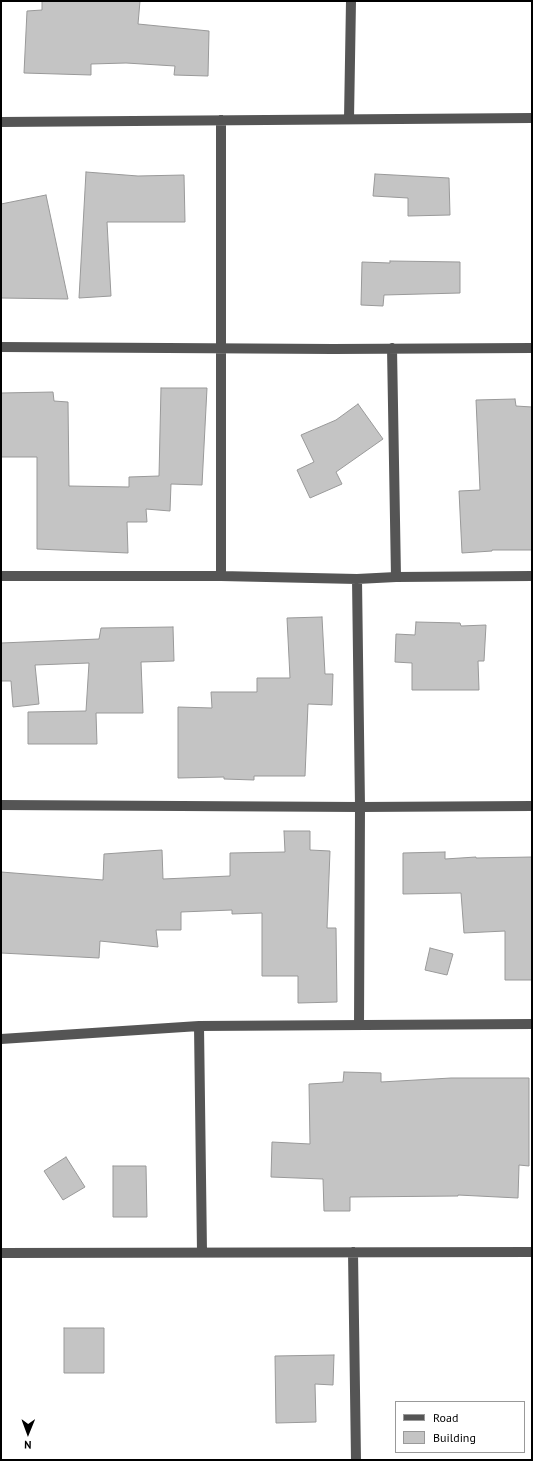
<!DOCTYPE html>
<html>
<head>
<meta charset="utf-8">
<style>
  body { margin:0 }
  #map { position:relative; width:533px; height:1461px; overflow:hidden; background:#fff; font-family:"PT Sans",sans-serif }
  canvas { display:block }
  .frame { position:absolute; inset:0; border:2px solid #000; pointer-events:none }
  .legend { position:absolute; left:395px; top:1401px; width:130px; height:52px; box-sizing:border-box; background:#fff; border:1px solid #999; margin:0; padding:5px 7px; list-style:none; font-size:12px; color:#000 }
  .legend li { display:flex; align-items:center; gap:8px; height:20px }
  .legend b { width:20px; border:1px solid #999 }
  .north { position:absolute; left:8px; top:1413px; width:40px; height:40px; -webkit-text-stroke:3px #fff; paint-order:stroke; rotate:181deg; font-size:11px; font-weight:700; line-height:16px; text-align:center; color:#000 }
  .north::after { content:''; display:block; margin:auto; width:14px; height:18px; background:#000; clip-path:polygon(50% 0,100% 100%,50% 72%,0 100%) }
</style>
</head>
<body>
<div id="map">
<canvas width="533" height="1461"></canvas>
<div class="frame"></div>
<ul class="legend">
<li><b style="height:5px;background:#555"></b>Road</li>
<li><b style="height:11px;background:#c4c4c4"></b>Building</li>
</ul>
<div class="north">N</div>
</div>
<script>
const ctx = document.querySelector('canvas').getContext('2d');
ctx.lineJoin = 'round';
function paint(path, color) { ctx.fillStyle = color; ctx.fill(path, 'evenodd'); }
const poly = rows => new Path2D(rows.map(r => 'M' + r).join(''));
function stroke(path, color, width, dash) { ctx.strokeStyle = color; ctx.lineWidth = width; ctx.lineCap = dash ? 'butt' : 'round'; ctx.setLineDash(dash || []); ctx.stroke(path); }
const building = poly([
  [42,1,140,1,138,24,209,31,208,76,174,75,175,66,126,63,91,64,91,75,24,73,27,11,42,10,42,1],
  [86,172,138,176,184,175,185,222,107,222,111,296,79,298,86,172],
  [375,174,449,178,450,215,408,216,408,198,373,196,375,174],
  [46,195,68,299,1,298,1,204,46,195],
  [390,261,460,262,460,293,384,295,383,306,361,305,362,262,390,263,390,261],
  [161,388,207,388,202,485,171,484,170,511,146,509,147,522,127,522,128,553,37,549,37,457,1,457,1,393,53,392,54,401,68,402,69,486,129,487,129,477,159,476,161,388],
  [515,399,516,406,532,407,532,550,492,550,492,551,462,553,459,491,480,490,476,400,515,399],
  [358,404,383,439,336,472,342,484,310,498,297,470,314,462,301,435,336,420,358,404],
  [322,617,325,674,333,674,332,705,308,704,305,776,254,776,254,780,224,779,224,777,178,778,178,707,212,708,211,692,257,692,257,678,290,678,287,618,322,617],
  [416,622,460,623,461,626,486,625,484,661,478,661,479,690,412,690,412,663,395,662,396,634,415,635,416,622],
  [173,627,174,661,141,662,143,713,96,713,97,744,28,744,28,712,86,711,89,663,35,665,39,704,13,707,11,681,1,681,1,643,99,639,101,628,173,627],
  [284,831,310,831,310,850,330,851,327,928,336,928,337,1002,298,1003,298,976,262,976,262,913,232,914,232,910,181,912,181,930,156,930,158,947,100,941,99,958,1,953,1,872,103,880,104,854,162,850,163,879,230,876,230,853,285,852,284,831],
  [445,852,445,859,476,857,476,858,532,857,532,980,505,980,505,931,464,933,461,893,403,894,403,853,445,852],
  [430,948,453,954,447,975,425,970,430,948],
  [344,1072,381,1073,381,1082,451,1078,529,1078,529,1166,519,1165,518,1198,458,1195,458,1196,350,1197,350,1211,324,1211,323,1179,271,1177,272,1142,310,1144,309,1084,343,1082,344,1072],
  [66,1157,85,1187,63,1200,44,1171,66,1157],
  [113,1166,146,1166,147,1217,113,1217,113,1166],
  [64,1328,104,1328,104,1373,64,1373,64,1328],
  [334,1355,333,1385,315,1384,316,1422,276,1423,275,1356,334,1355]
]);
const minor = poly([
  [349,119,351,1],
  [221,120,221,576],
  [1,122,532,118],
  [1,347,333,349,532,348],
  [392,348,396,577],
  [1,576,221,576,357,579,396,577,532,576],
  [357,579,360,807,359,1025],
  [1,805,360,807,532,806],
  [199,1026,202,1252],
  [1,1039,199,1026,532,1024],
  [353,1252,356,1460],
  [1,1253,532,1252]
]);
paint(building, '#c4c4c4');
stroke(building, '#999', 1);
stroke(minor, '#555', 10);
</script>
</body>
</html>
